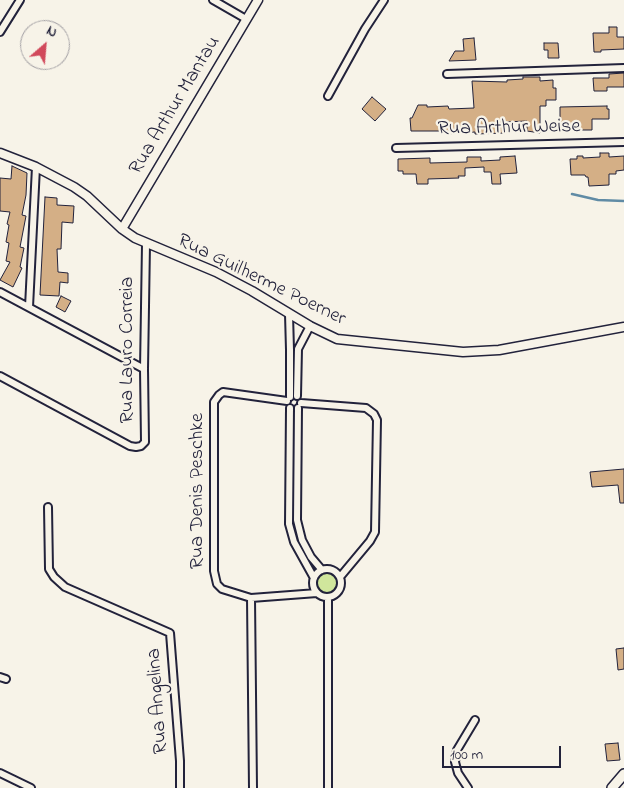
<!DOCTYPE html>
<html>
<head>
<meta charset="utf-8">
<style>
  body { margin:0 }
  #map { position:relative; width:624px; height:788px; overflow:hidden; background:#f7f3e8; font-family:"Indie Flower",sans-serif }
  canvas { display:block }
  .north { position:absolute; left:20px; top:20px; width:50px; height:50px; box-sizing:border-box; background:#f7f3e8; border:1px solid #a29fa3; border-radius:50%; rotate:27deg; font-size:14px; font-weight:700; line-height:20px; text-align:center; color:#22223b }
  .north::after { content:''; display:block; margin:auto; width:18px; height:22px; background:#d1495b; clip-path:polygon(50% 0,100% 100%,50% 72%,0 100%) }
  .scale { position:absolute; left:442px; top:746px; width:119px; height:22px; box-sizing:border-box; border:2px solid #22223b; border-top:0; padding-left:6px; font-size:15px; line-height:18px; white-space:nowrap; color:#22223b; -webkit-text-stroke:4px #f7f3e8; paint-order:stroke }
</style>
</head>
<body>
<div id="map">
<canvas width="624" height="788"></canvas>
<div class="north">N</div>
<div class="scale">100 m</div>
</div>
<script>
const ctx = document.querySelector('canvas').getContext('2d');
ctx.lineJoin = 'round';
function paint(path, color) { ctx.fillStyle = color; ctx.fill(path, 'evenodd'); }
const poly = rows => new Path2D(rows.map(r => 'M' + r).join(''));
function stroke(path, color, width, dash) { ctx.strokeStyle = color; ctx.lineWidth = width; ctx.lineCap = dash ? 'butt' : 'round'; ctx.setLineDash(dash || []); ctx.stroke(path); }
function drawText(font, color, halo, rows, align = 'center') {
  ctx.font = font + ' "Indie Flower",sans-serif'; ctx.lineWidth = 4.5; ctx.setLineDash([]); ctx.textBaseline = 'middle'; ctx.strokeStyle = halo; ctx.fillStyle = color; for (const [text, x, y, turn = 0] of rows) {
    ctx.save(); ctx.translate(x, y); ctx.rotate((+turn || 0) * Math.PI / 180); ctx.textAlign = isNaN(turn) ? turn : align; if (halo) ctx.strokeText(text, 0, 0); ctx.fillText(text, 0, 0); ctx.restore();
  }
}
const green = poly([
  [293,412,295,412,294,515,302,546,314,566,311,568,298,543,292,522],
  '317 584a11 11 0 1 1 22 0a11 11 0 1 1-22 0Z'
]);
const stream = poly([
  [572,194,598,200,624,201]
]);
const building = poly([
  [609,27,617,27,617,37,624,37,624,49,601,50,601,52,594,52,593,33,609,33,609,27],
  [474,38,476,60,449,61,455,51,464,51,463,39,474,38],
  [544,43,558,43,559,58,548,58,548,50,544,50,544,43],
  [624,73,624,87,607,87,607,91,594,91,593,78,609,78,609,74,624,73],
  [523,77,540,77,540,81,553,80,553,88,556,88,556,100,546,100,546,106,540,106,540,133,527,131,527,121,505,122,505,133,475,134,475,132,445,134,445,131,411,131,410,118,412,118,418,105,427,105,427,107,448,106,449,109,474,108,472,81,507,82,507,80,523,79,523,77],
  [372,97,386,109,375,121,362,109,372,97],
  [607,106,607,109,609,109,609,119,592,119,592,130,576,130,576,127,560,127,560,107,607,106],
  [600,153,609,153,609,157,624,156,624,170,616,171,616,174,609,174,609,185,589,186,588,177,586,177,585,175,571,175,570,159,577,159,577,156,583,156,583,158,600,157,600,153],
  [515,156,517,173,500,174,501,184,492,184,491,172,484,172,484,167,465,168,465,176,458,176,459,178,428,179,428,184,417,184,416,174,403,174,403,171,398,171,398,159,430,158,430,163,467,162,467,157,481,157,481,161,500,160,500,157,515,156],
  [12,166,27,173,26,195,22,215,26,216,20,247,24,248,20,267,22,268,13,287,0,280,10,262,6,261,9,243,6,242,9,225,7,224,10,212,0,211,0,178,11,179,12,166],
  [45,197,57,198,57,205,74,206,73,223,62,222,61,249,57,249,58,272,68,273,68,283,60,282,59,296,40,295,45,197],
  [61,296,71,301,65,312,56,307,61,296],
  [624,469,624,503,620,503,618,485,592,487,590,472,624,469],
  [624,648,624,669,618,670,616,649,624,648],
  [618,743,620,760,607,761,605,744,618,743]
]);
const minor = poly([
  [213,0,246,19],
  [0,32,20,0],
  [447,74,624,68],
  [328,96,365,29,384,0],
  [396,148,624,142],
  [0,292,144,369],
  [29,307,36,167],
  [289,314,290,350,290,397],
  [0,376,130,446,136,447,141,446,145,442,144,369,146,244],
  [297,396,298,349,310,326],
  [287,401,223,392,219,395,214,402,214,571,217,584,222,589,251,598,317,593],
  [301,403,366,408,374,414,377,420,375,532,370,541,340,577],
  [290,408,289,524,294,542,314,578],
  [298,408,297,520,302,540,311,557,322,570],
  [48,507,49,569,54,577,65,587,170,633,180,761,180,788],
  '313 583a14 14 0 1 1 28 0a14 14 0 1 1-28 0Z',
  [251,598,253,788],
  [0,677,6,679],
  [0,773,31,788],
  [328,788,328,597],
  [468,788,458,773,455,762,457,750,475,720]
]);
const tertiary = poly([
  [0,153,36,167,74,187,87,196,122,229,135,238,216,272,252,291,310,326,337,339,463,352,499,350,624,327],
  [122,229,258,0]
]);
const secondary = poly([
  [612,788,624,774]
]);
const streetNames = [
  ["Rua Arthur Mantau",176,106,-59],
  ["Rua Arthur Weise",509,129,-1],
  ["Rua Guilherme Poerner",261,281,26],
  ["Rua Lauro Correia",129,350,-90],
  ["Rua Denis Peschke",199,491,-90],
  ["Rua Angelina",159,701,-94]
];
paint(green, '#d0e69c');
stroke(stream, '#608ba5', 2.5);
paint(building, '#d4af86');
stroke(building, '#22223b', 1);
stroke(minor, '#22223b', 10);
stroke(tertiary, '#22223b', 11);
stroke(secondary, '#22223b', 12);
stroke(minor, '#f7f3e8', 6);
stroke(tertiary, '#f7f3e8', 8);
stroke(secondary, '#f7f3e8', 9);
drawText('20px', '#22223b', '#f7f3e8', streetNames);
</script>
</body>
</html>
